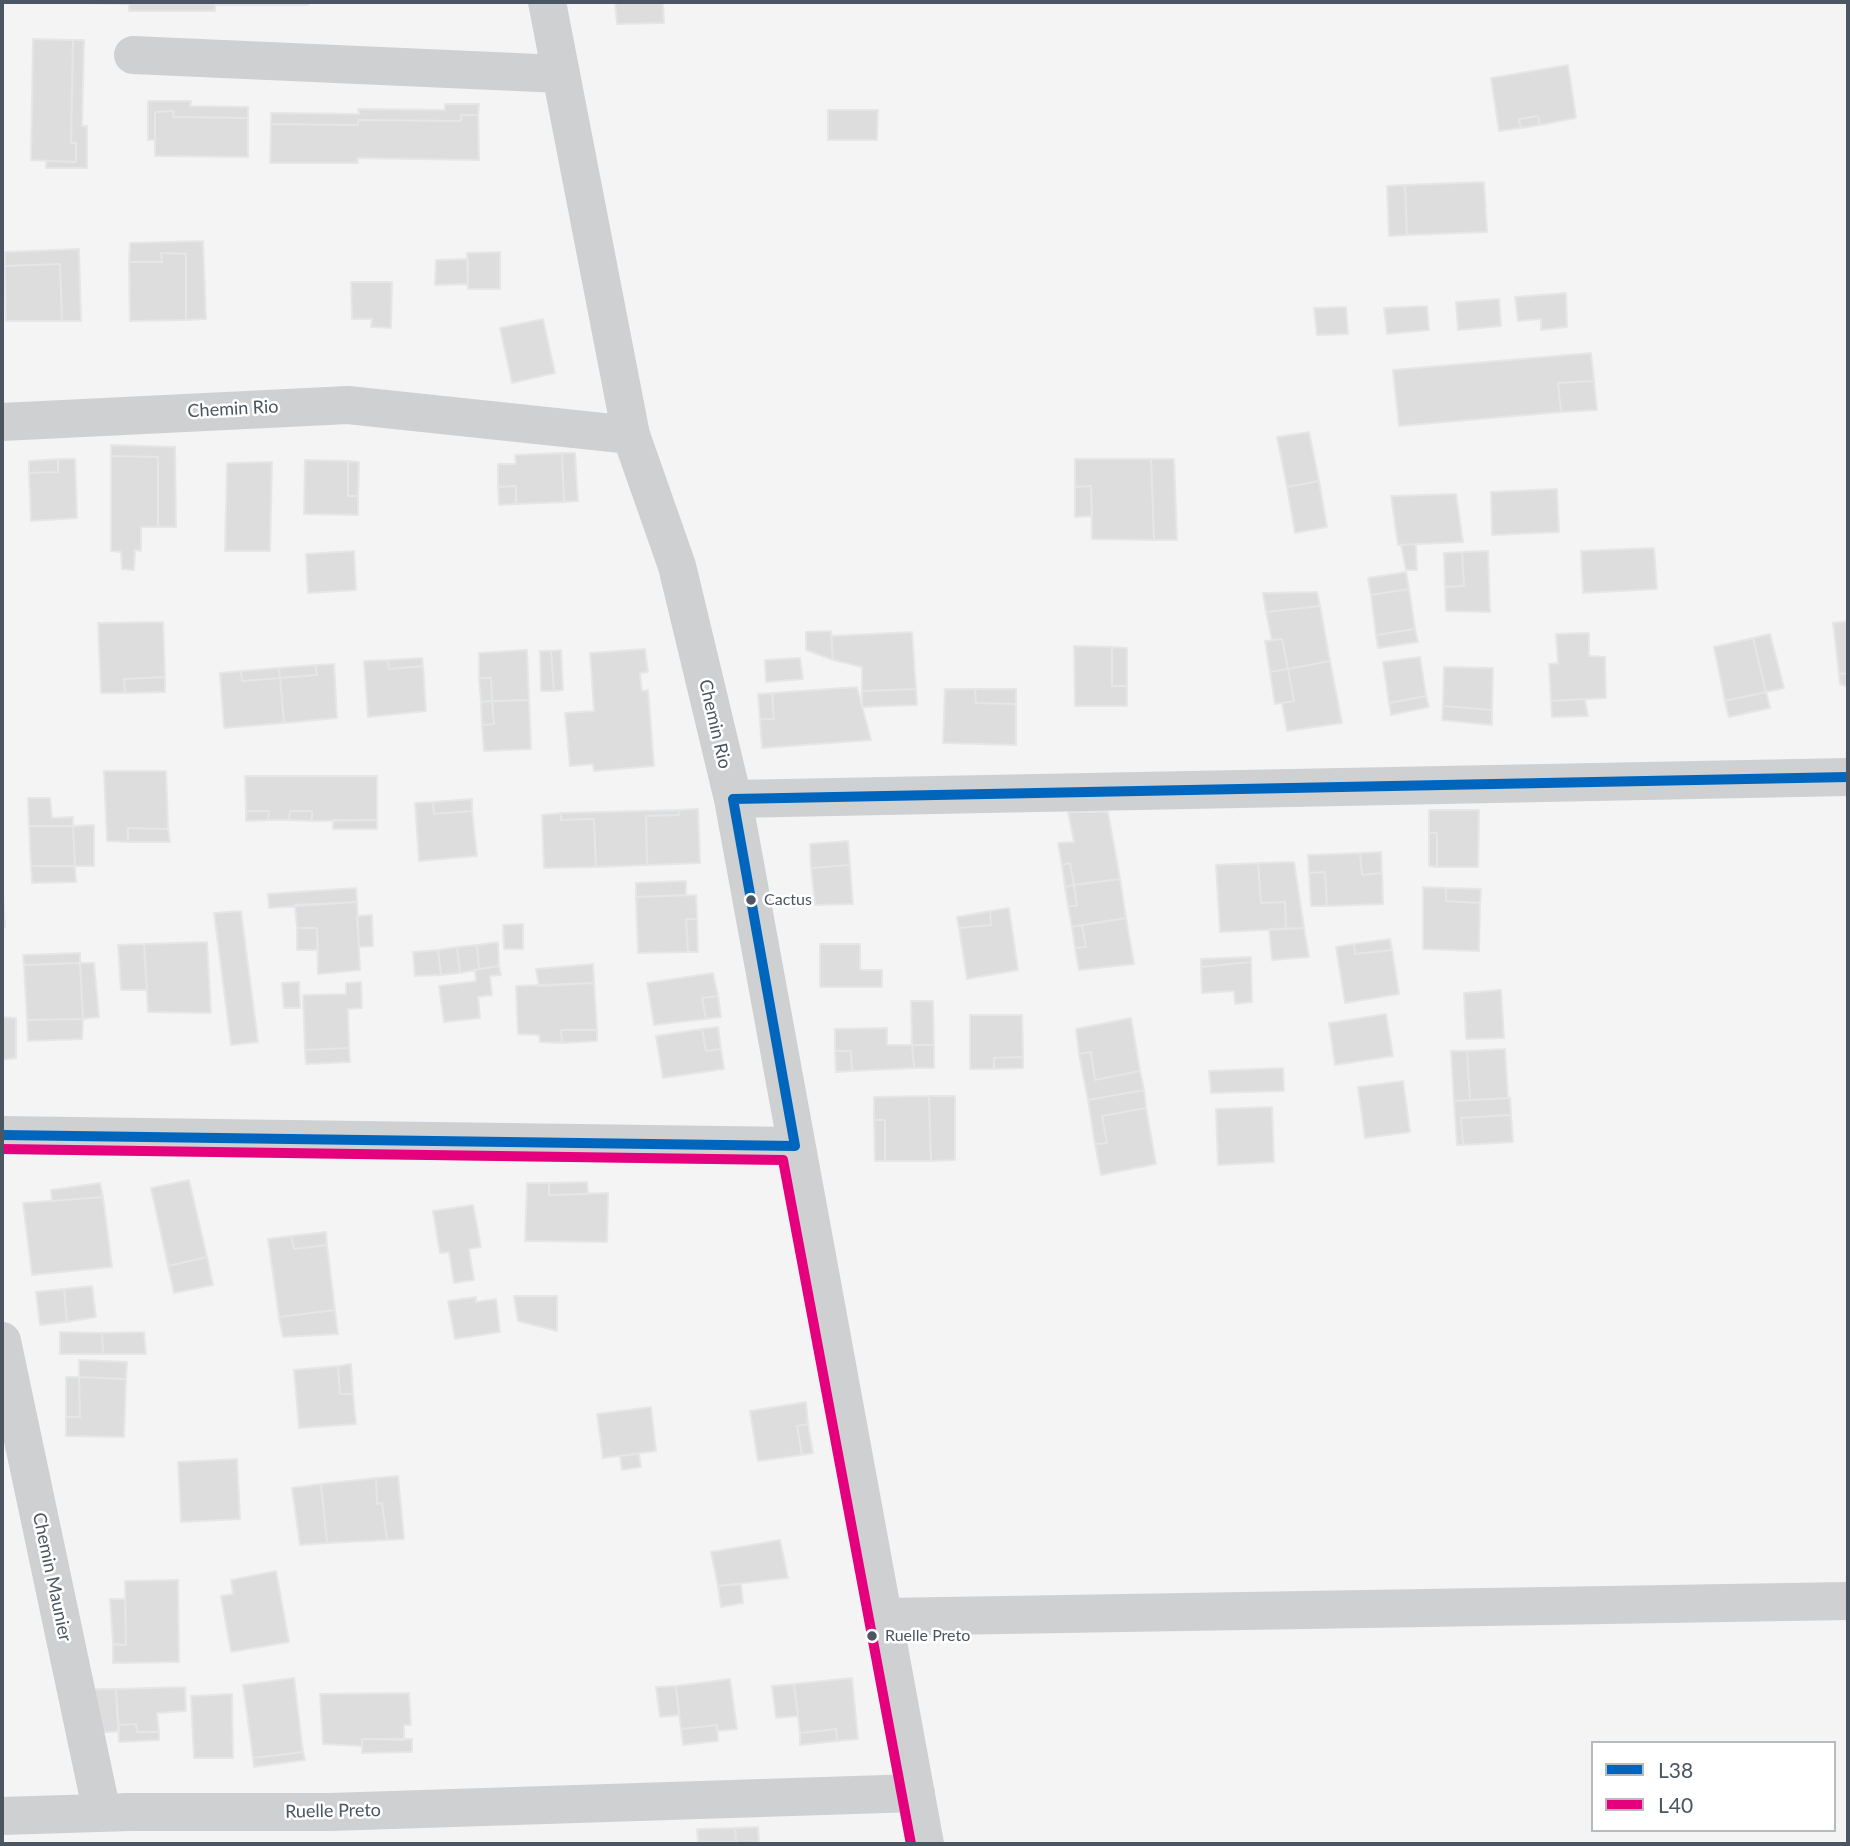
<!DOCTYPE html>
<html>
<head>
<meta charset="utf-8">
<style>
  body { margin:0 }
  #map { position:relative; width:1850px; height:1846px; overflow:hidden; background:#f4f4f4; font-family:Lato,sans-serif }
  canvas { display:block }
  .frame { position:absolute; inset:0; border:4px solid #4a5661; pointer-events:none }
  .legend { position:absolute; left:1591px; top:1741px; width:245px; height:91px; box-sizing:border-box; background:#fff; border:2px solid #b7bbc0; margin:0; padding:9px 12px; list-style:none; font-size:21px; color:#4a5661 }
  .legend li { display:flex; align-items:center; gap:14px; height:35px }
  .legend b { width:35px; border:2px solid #b7bbc0 }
</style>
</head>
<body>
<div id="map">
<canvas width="1850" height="1846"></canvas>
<div class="frame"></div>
<ul class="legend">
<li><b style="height:9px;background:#0065bd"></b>L38</li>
<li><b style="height:9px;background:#e5007d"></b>L40</li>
</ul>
</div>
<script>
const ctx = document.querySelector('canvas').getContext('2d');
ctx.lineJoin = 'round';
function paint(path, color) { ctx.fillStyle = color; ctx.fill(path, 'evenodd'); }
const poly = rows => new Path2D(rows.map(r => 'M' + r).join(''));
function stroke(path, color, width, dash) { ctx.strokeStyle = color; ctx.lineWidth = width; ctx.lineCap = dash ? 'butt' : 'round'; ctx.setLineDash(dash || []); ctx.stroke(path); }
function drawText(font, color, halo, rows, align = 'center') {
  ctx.font = font + ' Lato,sans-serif'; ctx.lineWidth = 5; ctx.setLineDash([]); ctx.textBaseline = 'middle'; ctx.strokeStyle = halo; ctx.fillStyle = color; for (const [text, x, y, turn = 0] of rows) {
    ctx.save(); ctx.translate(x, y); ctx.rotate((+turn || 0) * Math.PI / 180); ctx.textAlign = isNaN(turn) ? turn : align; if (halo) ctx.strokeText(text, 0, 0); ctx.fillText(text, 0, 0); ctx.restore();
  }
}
const building = poly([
  [29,2,308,2,308,5,215,5,215,11,129,11,129,4,29,2],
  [615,2,663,2,664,23,617,24,615,2],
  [33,39,73,40,71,143,76,143,76,162,31,160,33,39],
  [73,40,84,40,82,126,87,126,87,168,46,168,46,161,76,162,76,143,71,143,73,40],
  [1568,65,1576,118,1540,125,1538,116,1519,119,1521,128,1499,131,1491,78,1568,65],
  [148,101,191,101,190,106,248,107,248,118,173,117,174,111,155,112,155,140,148,140,148,101],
  [445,104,479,104,478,115,461,115,461,121,358,120,358,125,271,124,271,113,359,114,358,109,445,110,445,104],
  [828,110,878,110,877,140,828,140,828,110],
  [174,111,173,117,248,118,248,157,155,156,155,112,174,111],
  [461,115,478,115,479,160,357,158,358,163,270,163,271,124,358,125,358,120,461,121,461,115],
  [1538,116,1540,125,1521,128,1519,119,1538,116],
  [1484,182,1487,232,1407,235,1405,185,1484,182],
  [1405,185,1407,235,1389,236,1387,186,1405,185],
  [203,241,206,319,186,320,186,254,161,253,162,262,129,262,130,243,203,241],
  [79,249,81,321,62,321,60,264,5,266,5,252,79,249],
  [500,252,500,289,468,289,467,253,500,252],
  [161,253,186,254,186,320,130,321,129,262,162,262,161,253],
  [468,259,468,284,435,285,436,260,468,259],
  [60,264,62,321,6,321,5,266,60,264],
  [351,282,392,282,391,328,371,327,372,319,352,319,351,282],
  [1566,293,1567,327,1541,330,1541,319,1518,321,1515,297,1566,293],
  [1499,299,1501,326,1458,330,1456,302,1499,299],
  [1427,306,1429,330,1387,334,1384,308,1427,306],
  [1346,307,1348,334,1317,335,1314,308,1346,307],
  [543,319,555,373,512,383,500,328,543,319],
  [1591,353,1594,381,1558,383,1561,412,1399,426,1393,370,1591,353],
  [1594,381,1597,410,1561,412,1558,383,1594,381],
  [1309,432,1319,481,1287,487,1277,437,1309,432],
  [111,445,175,447,176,527,158,527,158,457,111,456,111,445],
  [562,453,575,453,578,501,564,502,562,453],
  [562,453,564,502,516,504,516,486,498,487,498,464,516,464,515,455,562,453],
  [111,456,158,457,158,527,141,527,141,551,135,550,134,570,122,569,121,552,111,551,111,456],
  [58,459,75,459,77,518,31,521,29,473,58,472,58,459],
  [58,459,58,472,29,473,29,461,58,459],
  [1075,459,1151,459,1154,540,1092,539,1091,486,1075,487,1075,459],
  [1151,459,1174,459,1177,540,1154,540,1151,459],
  [305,460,348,461,348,496,358,496,358,515,304,514,305,460],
  [348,461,359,462,358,496,348,496,348,461],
  [272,462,270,551,225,551,227,463,272,462],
  [1319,481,1327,527,1295,533,1287,487,1319,481],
  [516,486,516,504,499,505,498,487,516,486],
  [1091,486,1092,516,1075,517,1075,487,1091,486],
  [1557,489,1559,532,1492,535,1491,492,1557,489],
  [1456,494,1463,542,1398,545,1391,496,1456,494],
  [1416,544,1417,570,1406,570,1401,545,1416,544],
  [1654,548,1657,589,1583,593,1581,551,1654,548],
  [354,551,356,590,308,593,306,554,354,551],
  [1488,551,1490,612,1446,611,1445,587,1464,586,1462,552,1488,551],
  [1462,552,1464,586,1445,587,1444,553,1462,552],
  [1406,572,1409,589,1371,595,1368,578,1406,572],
  [1409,589,1415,629,1376,635,1371,595,1409,589],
  [1317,592,1320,606,1266,612,1263,593,1317,592],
  [1320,606,1330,661,1288,669,1282,639,1272,640,1266,612,1320,606],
  [1848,621,1848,673,1839,674,1833,623,1848,621],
  [163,622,165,677,124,679,125,693,101,693,98,623,163,622],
  [1415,629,1418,642,1378,648,1376,635,1415,629],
  [831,631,833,660,806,650,806,632,831,631],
  [912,632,916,689,862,691,862,667,833,660,831,636,912,632],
  [1589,633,1589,656,1605,657,1606,698,1551,701,1549,664,1558,663,1556,634,1589,633],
  [1770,634,1784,688,1766,692,1753,638,1770,634],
  [1753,638,1766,692,1725,701,1714,647,1753,638],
  [1282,639,1288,669,1270,672,1265,641,1282,639],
  [1074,646,1112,647,1112,686,1127,686,1127,706,1075,706,1074,646],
  [1112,647,1127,648,1127,686,1112,686,1112,647],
  [645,649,648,672,640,673,642,691,648,690,654,766,594,771,593,764,570,766,565,713,594,711,590,653,645,649],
  [527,650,529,700,492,701,491,678,479,678,479,653,527,650],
  [561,650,563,690,554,691,551,651,561,650],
  [540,651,551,651,554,691,541,691,540,651],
  [1420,657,1426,696,1389,703,1383,662,1420,657],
  [422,658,423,666,389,669,388,660,422,658],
  [800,658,803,679,766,682,765,660,800,658],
  [388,660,389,669,423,666,426,711,368,717,364,661,388,660],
  [1330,661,1342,723,1287,731,1282,703,1294,701,1288,669,1330,661],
  [334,664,337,718,284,723,280,678,317,675,315,665,334,664],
  [315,665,317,675,280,678,279,668,315,665],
  [1444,667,1493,668,1492,710,1443,706,1444,667],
  [279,668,280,678,242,681,241,671,279,668],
  [1288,669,1294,701,1275,704,1270,672,1288,669],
  [241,671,242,681,280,678,284,723,224,728,220,673,241,671],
  [1848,673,1848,687,1840,684,1839,674,1848,673],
  [165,677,165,692,125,693,124,679,165,677],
  [479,678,491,678,492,701,481,702,479,678],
  [857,687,871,740,762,748,760,719,774,719,772,693,857,687],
  [916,689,917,705,862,707,862,691,916,689],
  [945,689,975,689,976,703,1016,704,1016,745,943,743,945,689],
  [975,689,1016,689,1016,704,976,703,975,689],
  [1766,692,1770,708,1729,717,1725,701,1766,692],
  [772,693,774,719,760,719,758,694,772,693],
  [1426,696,1429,707,1391,715,1389,703,1426,696],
  [1585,699,1588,716,1552,717,1551,701,1585,699],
  [529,700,531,749,484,751,482,725,494,724,492,701,529,700],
  [492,701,494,724,482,725,481,702,492,701],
  [1443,706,1492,710,1492,725,1442,720,1443,706],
  [104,771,166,771,168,829,128,828,128,842,107,841,104,771],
  [245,776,377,776,377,820,312,821,312,811,290,811,289,820,268,820,269,811,246,811,245,776],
  [28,798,50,798,52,818,73,817,73,826,29,826,28,798],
  [472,799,472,811,434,814,433,802,472,799],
  [433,802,434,814,472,811,477,856,419,861,415,803,433,802],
  [698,809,700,863,647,865,646,816,679,815,679,810,698,809],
  [679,810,679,815,646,816,647,865,596,867,594,819,561,820,561,813,679,810],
  [1429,810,1479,810,1478,867,1437,867,1437,833,1429,833,1429,810],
  [246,811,269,811,268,820,246,821,246,811],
  [290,811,312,811,312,821,289,820,290,811],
  [1068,812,1108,812,1120,879,1074,885,1070,863,1062,865,1058,843,1074,842,1068,812],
  [561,813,561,820,594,819,596,867,544,868,542,815,561,813],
  [333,820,377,820,377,829,333,829,333,820],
  [94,825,94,866,75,866,73,826,94,825],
  [29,826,73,826,75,866,31,866,29,826],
  [128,828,168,829,170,842,128,842,128,828],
  [1429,833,1437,833,1437,867,1429,866,1429,833],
  [848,841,850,865,811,868,810,844,848,841],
  [1381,852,1382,873,1362,875,1360,853,1381,852],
  [1360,853,1362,875,1382,873,1383,904,1327,906,1325,872,1309,873,1308,855,1360,853],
  [1294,862,1304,928,1286,929,1285,902,1261,903,1258,863,1294,862],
  [1070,863,1074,885,1065,887,1062,865,1070,863],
  [1258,863,1261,903,1285,902,1286,929,1220,932,1216,865,1258,863],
  [850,865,853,904,815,905,811,868,850,865],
  [31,866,75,866,76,882,32,883,31,866],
  [1325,872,1327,906,1311,906,1309,873,1325,872],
  [2,874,5,927,2,927,2,874],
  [1120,879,1126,918,1072,927,1068,906,1077,906,1074,885,1120,879],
  [686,881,686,895,636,897,636,883,686,881],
  [1074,885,1077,906,1068,906,1065,887,1074,885],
  [1423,887,1446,888,1446,901,1480,903,1479,951,1423,949,1423,887],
  [356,888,357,902,269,908,268,894,356,888],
  [1446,888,1481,889,1480,903,1446,901,1446,888],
  [696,895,697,919,686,919,688,952,638,953,636,897,696,895],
  [357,902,360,970,318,974,317,928,297,928,295,905,357,902],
  [1009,908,1018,970,967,979,959,928,991,925,990,911,1009,908],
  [241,911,258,1042,231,1045,214,913,241,911],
  [990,911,991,925,959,928,957,917,990,911],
  [372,915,373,946,359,947,357,916,372,915],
  [1126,918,1134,964,1079,970,1075,948,1086,947,1082,925,1126,918],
  [686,919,697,919,698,952,688,952,686,919],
  [523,924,523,949,504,949,503,925,523,924],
  [1082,925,1086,947,1075,948,1072,927,1082,925],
  [297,928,317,928,318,950,297,950,297,928],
  [1304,928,1309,957,1272,960,1269,929,1304,928],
  [1390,939,1392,950,1355,954,1354,944,1390,939],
  [207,942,211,1013,148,1012,144,944,207,942],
  [498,942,499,966,479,969,477,945,498,942],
  [144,944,147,990,121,990,118,945,144,944],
  [820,944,860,944,860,970,882,970,882,987,820,987,820,944],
  [1354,944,1355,954,1392,950,1399,994,1345,1003,1336,947,1354,944],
  [477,945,479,969,460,973,457,947,477,945],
  [457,947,460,973,441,975,438,950,457,947],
  [438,950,441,975,415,976,413,952,438,950],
  [80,953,80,963,24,965,23,955,80,953],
  [1251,957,1251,962,1201,967,1201,959,1251,957],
  [1251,962,1252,1002,1235,1004,1234,991,1202,993,1201,967,1251,962],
  [80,963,83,1019,27,1020,24,965,80,963],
  [80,963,94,963,99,1017,83,1019,80,963],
  [593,964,594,983,539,986,536,969,593,964],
  [499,966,501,975,490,976,492,995,478,997,480,1018,444,1022,439,986,476,981,475,970,499,966],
  [713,973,718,996,702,998,706,1019,654,1025,647,983,713,973],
  [299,982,300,1008,284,1008,282,983,299,982],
  [361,982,362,1008,348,1009,349,1048,305,1050,303,995,346,994,346,983,361,982],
  [594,983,597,1030,561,1030,562,1043,540,1042,539,1035,518,1034,516,986,594,983],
  [1501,990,1504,1038,1466,1039,1464,993,1501,990],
  [718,996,721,1017,706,1019,702,998,718,996],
  [911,1001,933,1001,934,1045,912,1045,911,1001],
  [1386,1014,1393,1056,1335,1065,1329,1023,1386,1014],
  [970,1015,1022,1015,1023,1057,994,1058,994,1069,970,1069,970,1015],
  [2,1017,16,1018,16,1058,2,1060,2,1017],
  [1131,1018,1140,1071,1095,1080,1091,1052,1079,1054,1076,1029,1131,1018],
  [83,1019,82,1039,28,1041,27,1020,83,1019],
  [718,1027,721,1049,706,1051,702,1029,718,1027],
  [887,1028,887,1045,912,1045,914,1068,852,1071,851,1051,835,1051,835,1029,887,1028],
  [702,1029,706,1051,721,1049,724,1069,663,1078,656,1036,702,1029],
  [561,1030,597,1030,597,1041,562,1043,561,1030],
  [912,1045,934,1045,934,1068,914,1068,912,1045],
  [349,1048,350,1062,306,1064,305,1050,349,1048],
  [1505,1049,1508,1098,1470,1100,1467,1051,1505,1049],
  [835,1051,851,1051,852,1071,836,1072,835,1051],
  [1451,1051,1467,1051,1470,1100,1454,1101,1451,1051],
  [1091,1052,1095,1080,1140,1071,1144,1090,1088,1100,1079,1054,1091,1052],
  [1023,1057,1023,1068,994,1069,994,1058,1023,1057],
  [1283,1068,1284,1091,1211,1093,1209,1071,1283,1068],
  [1403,1081,1410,1132,1365,1138,1358,1087,1403,1081],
  [1144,1090,1146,1108,1102,1116,1107,1143,1095,1144,1088,1100,1144,1090],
  [929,1096,955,1096,955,1160,931,1161,929,1096],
  [929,1096,931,1161,885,1161,885,1120,874,1120,874,1097,929,1096],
  [1510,1098,1511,1115,1461,1118,1463,1145,1457,1145,1454,1101,1510,1098],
  [1272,1107,1274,1162,1218,1165,1216,1109,1272,1107],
  [1146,1108,1156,1164,1101,1175,1095,1144,1107,1143,1102,1116,1146,1108],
  [1511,1115,1513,1142,1463,1145,1461,1118,1511,1115],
  [874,1120,885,1120,885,1161,875,1161,874,1120],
  [189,1180,207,1257,168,1266,151,1188,189,1180],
  [587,1182,588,1194,549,1195,549,1183,587,1182],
  [100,1183,103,1197,52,1201,51,1190,100,1183],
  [527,1183,549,1183,549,1195,608,1193,607,1242,525,1241,527,1183],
  [103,1197,112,1267,32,1275,23,1203,103,1197],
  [473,1205,481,1247,469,1249,474,1280,454,1283,449,1252,440,1253,433,1211,473,1205],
  [326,1232,327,1245,294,1249,291,1236,326,1232],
  [291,1236,294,1249,327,1245,335,1310,279,1317,268,1239,291,1236],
  [207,1257,213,1285,174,1293,168,1266,207,1257],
  [92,1286,96,1317,67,1322,64,1289,92,1286],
  [64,1289,67,1322,40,1325,36,1292,64,1289],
  [514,1296,557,1296,557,1331,518,1321,514,1296],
  [476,1297,476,1302,496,1299,500,1332,455,1339,448,1301,476,1297],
  [335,1310,338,1334,283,1337,279,1317,335,1310],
  [60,1332,102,1333,103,1354,60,1354,60,1332],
  [144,1332,146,1354,103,1354,102,1333,144,1332],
  [79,1360,127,1362,126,1379,79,1377,79,1360],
  [351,1364,353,1394,340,1394,338,1366,351,1364],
  [338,1366,340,1394,353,1394,356,1424,299,1428,294,1370,338,1366],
  [66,1377,79,1377,80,1417,66,1417,66,1377],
  [79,1377,126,1379,124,1437,66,1436,66,1417,80,1417,79,1377],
  [806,1402,808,1424,797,1426,802,1455,758,1461,750,1411,806,1402],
  [651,1407,656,1451,603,1458,597,1414,651,1407],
  [808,1424,813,1453,802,1455,797,1426,808,1424],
  [639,1454,641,1467,622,1470,620,1456,639,1454],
  [237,1459,240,1519,181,1522,178,1462,237,1459],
  [398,1476,404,1539,387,1540,382,1503,377,1504,376,1478,398,1476],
  [376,1478,377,1504,382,1503,387,1540,327,1543,321,1484,376,1478],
  [321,1484,327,1543,300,1545,292,1488,321,1484],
  [780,1540,788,1578,718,1586,711,1552,780,1540],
  [276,1571,289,1642,231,1652,221,1596,233,1594,231,1580,276,1571],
  [178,1580,179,1662,113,1663,113,1644,126,1645,125,1581,178,1580],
  [741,1584,743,1603,721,1607,718,1586,741,1584],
  [110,1599,125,1599,126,1645,113,1644,110,1599],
  [294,1678,303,1752,253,1758,243,1685,294,1678],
  [852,1678,858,1739,837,1741,836,1729,800,1733,794,1684,852,1678],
  [730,1679,737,1729,717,1731,717,1725,681,1729,676,1686,730,1679],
  [794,1684,798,1716,776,1718,772,1686,794,1684],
  [676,1686,679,1715,660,1717,656,1687,676,1686],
  [185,1687,186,1711,157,1713,159,1732,137,1732,136,1724,118,1725,116,1689,185,1687],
  [94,1689,116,1689,119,1731,99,1733,94,1689],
  [409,1693,411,1725,404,1725,404,1740,362,1739,362,1746,323,1744,320,1694,409,1693],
  [232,1694,233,1758,194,1758,191,1696,232,1694],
  [136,1724,137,1732,159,1732,159,1740,119,1742,118,1725,136,1724],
  [717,1725,718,1741,683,1745,681,1729,717,1725],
  [836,1729,837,1741,800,1745,800,1733,836,1729],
  [362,1739,412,1739,412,1752,362,1753,362,1739],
  [303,1752,305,1760,254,1767,253,1758,303,1752],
  [758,1827,759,1844,698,1844,736,1842,735,1828,758,1827],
  [735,1828,736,1842,698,1842,697,1829,735,1828]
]);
const minor = poly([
  [547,2,631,435,677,566,733,799,925,1844],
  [133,55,561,74],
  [2,422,348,405,631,435],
  [733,799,1848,777],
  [2,1135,795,1146],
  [2,1341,102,1813],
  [883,1617,1848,1601],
  [2,1816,130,1812,330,1812,916,1793]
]);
const bus1 = poly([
  [2,1135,795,1146,733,799,1848,777]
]);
const bus2 = poly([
  [2,1149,783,1160,911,1844]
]);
const markers = [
  [751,900,6,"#4a5661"],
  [872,1636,6,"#4a5661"]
];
const busNames = [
  ["Cactus",764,900],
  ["Ruelle Preto",885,1636]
];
const streetNames = [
  ["Chemin Rio",233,409,-3],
  ["Chemin Rio",715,724,77],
  ["Chemin Maunier",52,1577,78],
  ["Ruelle Preto",333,1811,-1]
];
paint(building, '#ddddde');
stroke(building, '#e5e6e7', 2);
stroke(minor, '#ced0d2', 38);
stroke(bus1, '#0065bd', 10);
stroke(bus2, '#e5007d', 10);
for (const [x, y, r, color] of markers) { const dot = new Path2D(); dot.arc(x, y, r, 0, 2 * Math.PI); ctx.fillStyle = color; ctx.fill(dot); stroke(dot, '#fff', 2.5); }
drawText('16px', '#4a5661', '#fff', busNames, 'left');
drawText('18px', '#4a5661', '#fff', streetNames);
</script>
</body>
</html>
